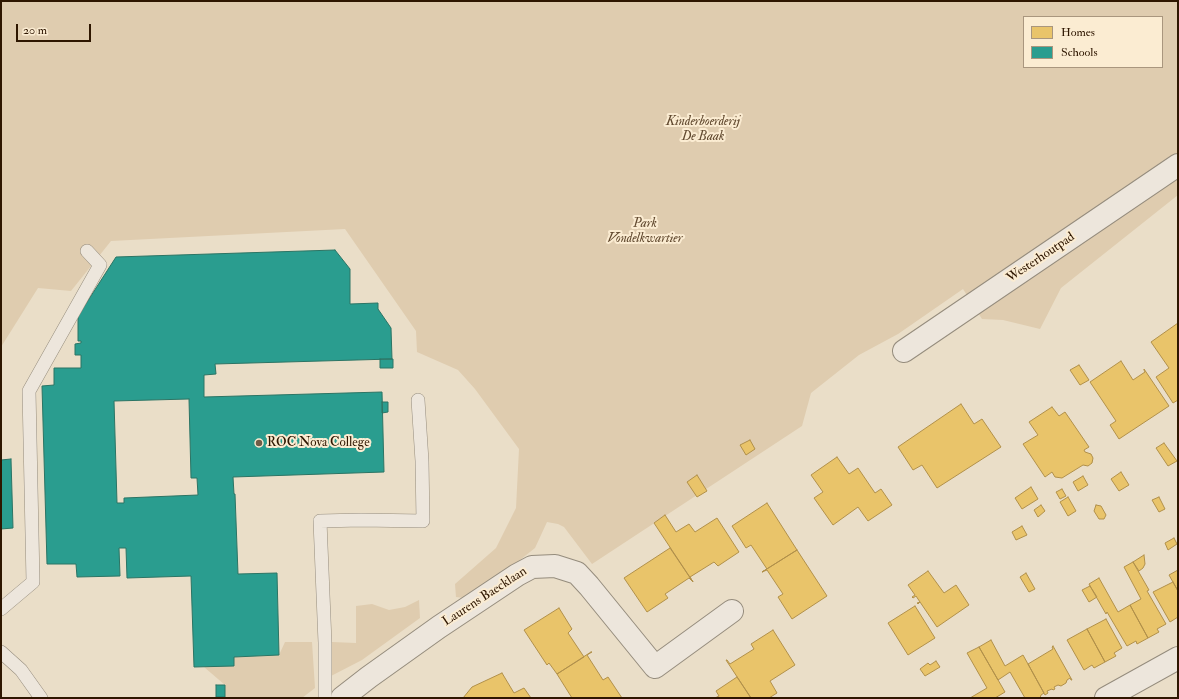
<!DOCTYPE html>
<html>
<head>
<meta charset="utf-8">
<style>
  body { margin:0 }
  #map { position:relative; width:1179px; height:699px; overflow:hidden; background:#eadec8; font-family:"IM FELL Double Pica",serif }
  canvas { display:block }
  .frame { position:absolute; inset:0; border:2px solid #2e1600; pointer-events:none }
  .legend { position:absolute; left:1023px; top:16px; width:140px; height:52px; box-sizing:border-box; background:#fbecd2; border:1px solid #a9967e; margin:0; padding:5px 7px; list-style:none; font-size:12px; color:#2e1600 }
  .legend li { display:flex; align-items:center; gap:8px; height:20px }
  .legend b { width:20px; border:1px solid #a9967e }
  .scale { position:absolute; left:16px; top:24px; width:75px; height:18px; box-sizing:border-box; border:2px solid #2e1600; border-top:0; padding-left:5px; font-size:12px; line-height:14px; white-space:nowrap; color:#2e1600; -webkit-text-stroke:3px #fbecd2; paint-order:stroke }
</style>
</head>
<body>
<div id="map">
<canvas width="1179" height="699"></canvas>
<div class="frame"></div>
<ul class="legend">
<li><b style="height:11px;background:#e9c46a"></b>Homes</li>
<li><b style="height:11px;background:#2a9d8f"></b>Schools</li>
</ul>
<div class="scale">20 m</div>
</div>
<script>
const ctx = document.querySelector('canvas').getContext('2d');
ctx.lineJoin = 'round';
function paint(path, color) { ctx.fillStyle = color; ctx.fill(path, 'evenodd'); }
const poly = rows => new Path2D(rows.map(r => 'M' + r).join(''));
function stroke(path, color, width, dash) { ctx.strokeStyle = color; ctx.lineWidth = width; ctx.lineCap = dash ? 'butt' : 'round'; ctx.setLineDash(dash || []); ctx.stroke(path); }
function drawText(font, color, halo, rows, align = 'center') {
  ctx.font = font + ' "IM FELL Double Pica",serif'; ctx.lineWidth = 4; ctx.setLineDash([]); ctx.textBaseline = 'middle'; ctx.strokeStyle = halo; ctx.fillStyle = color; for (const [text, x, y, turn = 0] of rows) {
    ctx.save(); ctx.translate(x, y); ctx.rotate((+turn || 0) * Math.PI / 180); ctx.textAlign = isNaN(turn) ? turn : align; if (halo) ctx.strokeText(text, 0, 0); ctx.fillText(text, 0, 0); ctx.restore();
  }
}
const green = poly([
  [1,1,1178,1,1178,195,1061,288,1040,329,1003,320,982,319,963,289,898,334,859,355,811,393,802,426,592,564,564,527,558,524,547,522,535,548,471,599,456,597,455,584,496,548,516,508,519,449,475,389,458,370,417,352,416,331,345,229,111,241,71,291,38,288,1,347],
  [1024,17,1162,17,1162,67,1024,67],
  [419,600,420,618,362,660,331,676,332,642,356,643,356,606,372,604,389,610,405,607],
  [285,642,312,642,315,688,302,698,227,698,225,697,225,685,204,667,234,657,279,655]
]);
const homes = poly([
  [1178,323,1178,400,1173,403,1156,377,1169,368,1151,342,1178,323],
  [1121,361,1133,380,1145,372,1144,370,1144,369,1169,406,1119,439,1110,425,1116,421,1090,382,1121,361],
  [1079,365,1089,380,1080,385,1070,370,1079,365],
  [961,404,974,424,982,419,1001,447,937,488,922,465,913,470,898,447,961,404],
  [1052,407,1059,416,1065,412,1089,447,1084,450,1085,452,1091,454,1093,458,1092,463,1088,466,1083,465,1062,478,1055,477,1052,472,1045,477,1023,444,1038,435,1029,422,1052,407],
  [750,440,755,449,746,455,740,445,750,440],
  [1164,443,1177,461,1168,466,1156,448,1164,443],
  [837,457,849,474,858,468,875,493,881,489,892,505,868,521,858,507,833,525,814,498,823,492,811,475,837,457],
  [1121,472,1129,485,1119,491,1111,479,1121,472],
  [697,475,707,491,697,497,687,482,697,475],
  [1083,476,1088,485,1078,491,1073,482,1083,476],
  [1031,487,1038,499,1022,509,1015,498,1031,487],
  [1062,489,1066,496,1060,499,1056,492,1062,489],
  [1068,497,1076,511,1068,516,1060,502,1068,497],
  [1159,497,1165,509,1159,512,1152,500,1159,497],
  [767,503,797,550,762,572,767,569,751,545,746,548,732,526,767,503],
  [1041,505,1045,511,1038,517,1034,510,1041,505],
  [1096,505,1101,506,1106,515,1104,519,1099,519,1094,511,1096,505],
  [665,515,676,532,689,524,695,532,717,518,739,552,718,566,714,562,690,577,693,582,654,523,665,515],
  [1022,526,1027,535,1016,540,1012,532,1022,526],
  [1174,538,1177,544,1168,550,1165,543,1174,538],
  [670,548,693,582,689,578,665,594,668,598,647,612,624,578,670,548],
  [797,550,827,596,792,619,778,597,783,594,767,570,762,572,797,550],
  [1144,555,1145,564,1143,568,1139,571,1133,562,1144,555],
  [1133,562,1149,590,1147,591,1166,624,1157,629,1159,632,1148,638,1130,605,1141,599,1124,567,1133,562],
  [1178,570,1178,591,1169,575,1178,570],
  [928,571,944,593,956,585,969,605,937,627,920,602,918,604,917,603,920,602,916,596,913,598,912,597,915,595,908,585,928,571],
  [1026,573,1035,589,1029,592,1020,577,1026,573],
  [1099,578,1118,612,1130,605,1148,638,1137,644,1136,641,1127,646,1107,612,1106,614,1090,586,1089,584,1099,578],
  [1173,582,1178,591,1178,617,1170,622,1153,592,1173,582],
  [1090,586,1097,597,1089,602,1082,590,1090,586],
  [915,606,935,638,908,655,888,623,915,606],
  [559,608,572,629,568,633,584,657,557,674,549,663,547,665,524,630,559,608],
  [1106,619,1122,648,1114,653,1116,656,1105,662,1087,629,1106,619],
  [1087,629,1105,662,1094,668,1092,665,1084,670,1067,640,1087,629],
  [773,630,795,665,770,681,777,693,769,698,751,698,726,660,727,660,730,664,754,649,751,644,773,630],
  [991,640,1005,666,1023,655,1044,693,1041,695,1040,698,1025,698,1010,672,998,680,979,647,991,640],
  [1053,646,1072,680,1071,680,1070,678,1067,680,1066,683,1061,686,1058,685,1054,687,1055,689,1053,690,1052,689,1047,691,1048,693,1045,695,1028,664,1053,649,1052,647,1053,646],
  [979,647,1005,692,995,698,970,698,987,688,967,653,979,647],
  [591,652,592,652,587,655,603,680,608,677,622,698,572,698,557,674,591,652],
  [936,661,940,667,925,676,920,669,928,663,930,665,936,661],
  [502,673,514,693,524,688,531,698,463,698,472,687,502,673],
  [737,677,751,698,715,698,719,696,716,691,737,677]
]);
const schools = poly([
  [335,250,350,269,350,304,378,303,378,309,391,328,392,359,215,364,216,374,204,375,204,397,382,392,384,472,233,477,234,494,235,494,238,574,277,573,279,655,234,657,234,666,194,667,191,576,127,578,126,548,119,548,120,576,77,577,76,564,47,564,42,386,54,385,54,368,81,368,81,355,75,355,75,344,81,343,81,341,78,341,78,316,116,257,335,250],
  [189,399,191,478,197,478,198,495,124,498,124,503,117,503,114,401,189,399],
  [380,359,393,359,393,368,380,368,380,359],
  [382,402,388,402,388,412,382,413,382,402],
  [11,459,13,528,1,529,1,460,11,459],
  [216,685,225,685,225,697,216,697,216,685]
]);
const service = poly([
  [1,609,33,582,29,391,100,265,87,251],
  [1,652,21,670,41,698],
  [325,698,325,643,320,521,361,520,423,521,422,461,418,400]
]);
const minor = poly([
  [904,351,1178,165],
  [342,698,369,677,439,627,517,575,532,567,555,566,577,573,589,586,655,667,732,611]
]);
const tertiary = poly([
  [1106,698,1178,658]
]);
const markers = [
  [259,443,4,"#705c46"]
];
const parkNames = [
  ["Kinderboerderij",703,122],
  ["De Baak",703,137],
  ["Park",645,224],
  ["Vondelkwartier",645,239]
];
const streetNames = [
  ["Westerhoutpad",1041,258,-34],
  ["Laurens Baecklaan",485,597,-33]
];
const poiNames = [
  ["ROC Nova College",267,443]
];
paint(green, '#dfccaf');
paint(homes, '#e9c46a');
stroke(homes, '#b1904a', 1);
paint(schools, '#2a9d8f');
stroke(schools, '#2b7464', 1);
stroke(service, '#958c7d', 14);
stroke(minor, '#958c7d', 24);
stroke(tertiary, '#958c7d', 24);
stroke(service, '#ede6dc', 13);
stroke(minor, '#ede6dc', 22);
stroke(tertiary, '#ede6dc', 22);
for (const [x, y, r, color] of markers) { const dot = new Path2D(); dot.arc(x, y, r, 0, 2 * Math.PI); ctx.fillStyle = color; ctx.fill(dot); stroke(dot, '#fbecd2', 1.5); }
drawText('italic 13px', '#60482e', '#fbecd2', parkNames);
drawText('13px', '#2e1600', '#fbecd2', streetNames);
drawText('13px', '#2e1600', '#fbecd2', poiNames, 'left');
</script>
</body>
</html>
